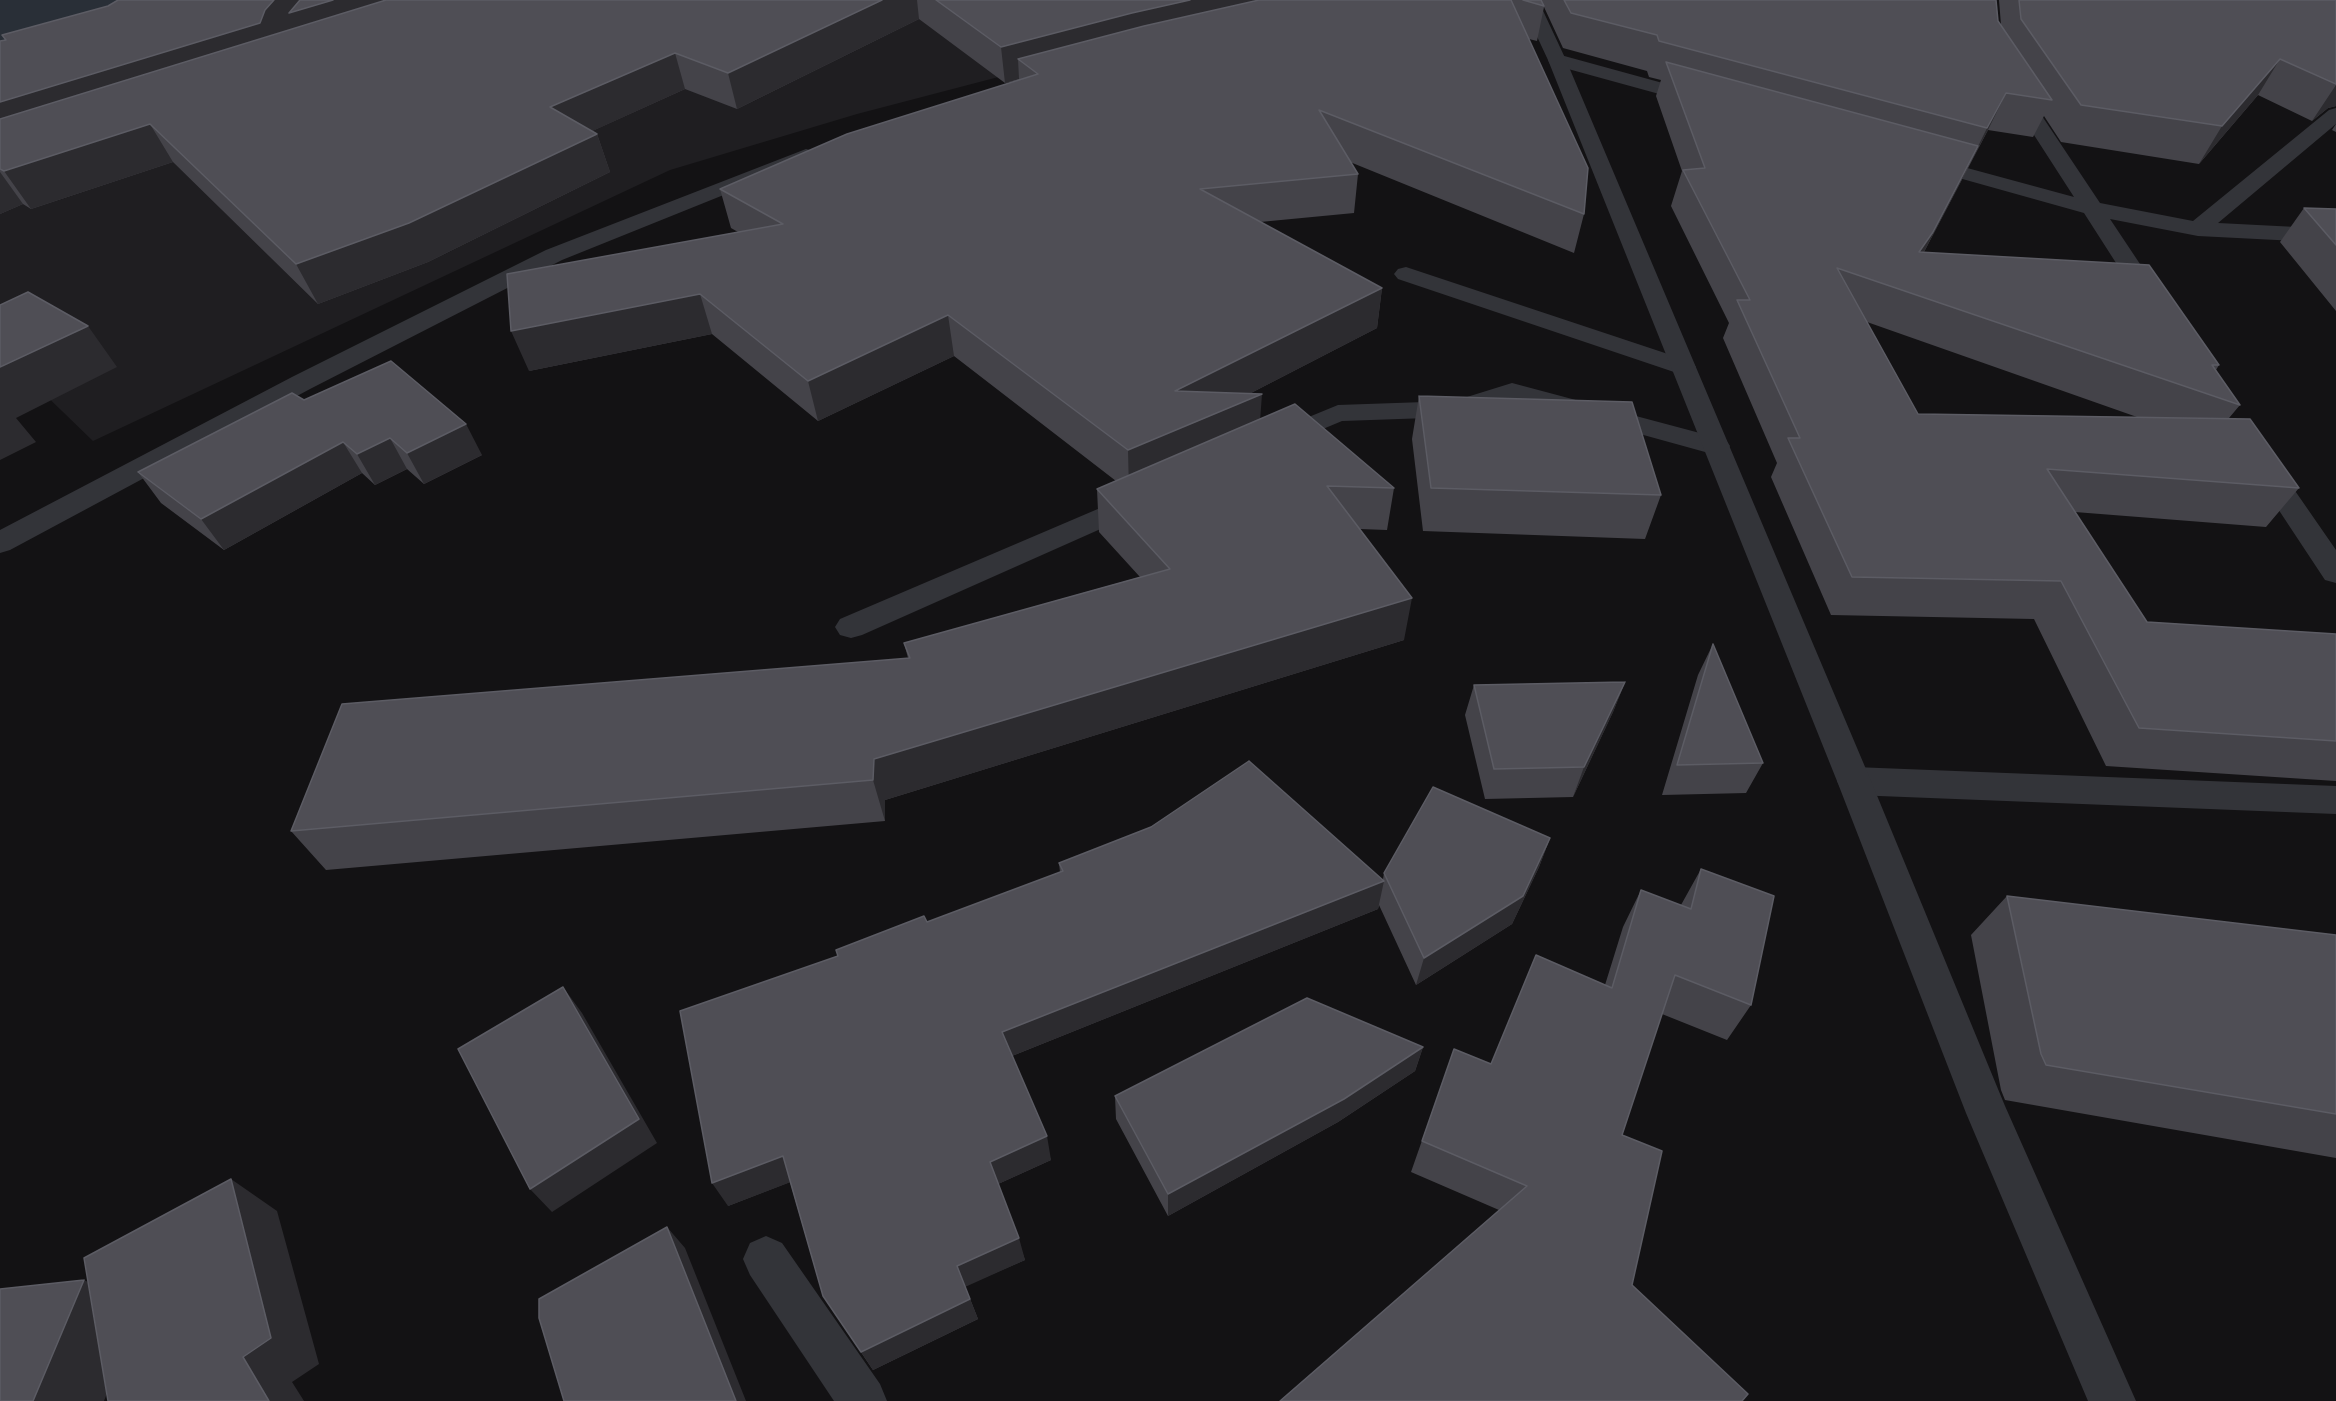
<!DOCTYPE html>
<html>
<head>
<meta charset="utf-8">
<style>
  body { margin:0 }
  canvas { display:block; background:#131214 }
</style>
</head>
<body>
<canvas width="2336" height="1401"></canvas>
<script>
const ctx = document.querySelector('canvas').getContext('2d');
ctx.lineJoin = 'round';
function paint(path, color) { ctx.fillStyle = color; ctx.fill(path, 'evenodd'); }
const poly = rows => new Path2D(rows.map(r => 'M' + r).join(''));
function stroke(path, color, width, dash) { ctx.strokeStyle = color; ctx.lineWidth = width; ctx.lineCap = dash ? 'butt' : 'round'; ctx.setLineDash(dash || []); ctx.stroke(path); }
const built = poly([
  [1266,7,857,114,670,170,93,441,0,351,0,164,335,22]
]);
const water = poly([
  [0,0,161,0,0,54]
]);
const minor = poly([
  [1557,54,1710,96,1713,100,1710,104,1703,106,1550,64,1548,60,1550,56,1557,54],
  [2015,84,2022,86,2100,203,2193,221,2329,110,2336,108,2336,124,2218,223,2336,229,2336,243,2198,236,2110,219,2164,300,2161,305,2152,307,2143,305,2084,213,1916,166,1912,162,1916,158,1923,156,2074,197,2005,90,2008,86,2015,84],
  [1406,267,1692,362,1696,367,1692,372,1683,375,1674,372,1398,279,1394,274,1398,269,1406,267],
  [1512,383,1726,440,1730,446,1726,452,1716,455,1513,399,1456,417,1342,421,1275,449,1265,447,1261,441,1265,435,1338,405,1454,401,1512,383],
  [2263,456,2273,459,2336,550,2336,583,2325,580,2249,465,2253,459,2263,456],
  [1140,491,1150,493,1154,500,1150,507,862,635,851,638,840,635,835,627,840,619,1140,491],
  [1854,767,2336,786,2336,814,1854,795,1842,791,1837,781,1842,771,1854,767],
  [766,1236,782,1243,880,1384,887,1401,834,1401,750,1275,743,1259,750,1243,766,1236]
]);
const tertiary = poly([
  [1520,0,1538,0,1566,60,1871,781,2005,1106,2136,1401,2088,1401,1966,1113,1837,781,1548,60,1520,0],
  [806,149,813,151,816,155,813,159,562,260,310,389,10,550,0,553,0,530,292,377,546,250,806,149]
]);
const wall = poly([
  [118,0,1996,0,1998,21,2001,25,1999,0,2336,0,2336,106,2328,108,2312,121,2258,95,2199,164,2061,142,2044,116,2033,137,1988,130,1924,252,2219,365,2216,370,2240,405,2229,418,2299,488,2266,527,2075,512,2147,622,2336,634,2336,781,2106,766,2034,619,1831,615,1771,477,1777,463,1723,338,1729,323,1671,206,1682,171,1656,96,1661,80,1649,77,1647,71,1563,48,1544,7,1537,41,1529,39,1584,214,1574,253,1350,162,1358,174,1354,213,1260,222,1382,288,1377,328,1249,394,1260,419,1394,488,1387,530,1360,529,1404,640,885,800,885,821,326,870,291,831,908,658,904,643,1140,577,1099,532,1097,489,1116,481,954,356,818,421,712,334,529,371,738,232,731,228,720,189,1019,80,1005,83,919,19,737,109,685,89,592,131,597,134,610,172,428,262,318,304,173,162,31,209,23,204,0,214,0,41,5,40,2,35,108,6],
  [1867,322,2137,417,1918,414],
  [2336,124,2336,132,2332,130],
  [2304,208,2336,209,2336,311,2280,242],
  [1419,396,1661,495,1645,539,1423,531,1412,439],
  [304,400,482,455,424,484,407,469,375,485,362,473,224,550,161,503,138,472],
  [1713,644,1763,763,1746,793,1662,795,1698,675],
  [1625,682,1613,712,1573,797,1485,799,1465,715,1474,685],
  [1151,827,1383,879,1384,873,1550,838,1539,867,1512,924,1416,985,1379,905,1378,909,1012,1056,1051,1160,998,1184,1025,1260,965,1286,978,1319,873,1370,823,1296,790,1182,728,1206,838,956,1060,872,1059,863],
  [1701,869,1751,1005,1727,1040,1662,1014,1622,1135,1499,1210,1411,1172,1454,1049,1491,1064,1605,985,1623,927,1641,890,1681,905],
  [2007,896,2336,935,2336,1158,2005,1100,2001,1090,1971,935],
  [1423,1047,1415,1071,1338,1122,1168,1216,1116,1119,1115,1096]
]);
const shadedWall = poly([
  [274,0,439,0,0,148,0,102,265,10],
  [882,0,917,0,919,19,737,109,728,73],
  [1190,0,1358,0,1018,59,1019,79,1005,83,1001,47,1132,13],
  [675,53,685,89,564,144,550,107],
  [2280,59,2258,95,2199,164,2222,126],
  [2336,85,2336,106,2328,108,2312,121],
  [2006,93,1988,130,1969,165,1987,128],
  [150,124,173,162,31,209,4,171],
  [597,134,610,172,428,262,318,304,296,264],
  [1978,146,1961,181,1915,269,1919,252],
  [0,172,23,204,0,214],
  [1382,288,1377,328,1189,425,1262,394,1259,435,1129,491,1128,450,1175,391],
  [700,294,712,334,529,371,511,331],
  [948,315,954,356,818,421,808,381],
  [88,326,117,367,16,418,36,442,0,460,0,367],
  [466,424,482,455,424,484,407,453],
  [390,438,407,469,375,485,357,454],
  [343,442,362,473,224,550,201,519],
  [1412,598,1404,640,885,800,885,821,873,780,874,759],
  [1625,682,1613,712,1573,797,1584,767],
  [1550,838,1539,867,1512,924,1416,985,1424,958],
  [1384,881,1378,909,1007,1058,1002,1032],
  [563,987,582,1013,657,1143,552,1212,530,1189],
  [1423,1047,1415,1071,1338,1122,1168,1216,1168,1194],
  [1047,1136,1051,1160,996,1185,990,1162],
  [783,1156,796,1180,728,1206,712,1183],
  [231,1179,277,1211,319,1364,292,1382,304,1401,269,1401,243,1357],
  [667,1227,685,1248,746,1401,736,1401],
  [1019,1238,1025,1260,965,1287,957,1266],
  [84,1280,140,1309,104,1401,33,1401],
  [970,1299,978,1319,873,1370,861,1352]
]);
const building = poly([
  [118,0,274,0,265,10,260,23,0,102,0,41,6,40,2,35,108,6,118,0],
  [300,0,333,0,289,13,300,0],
  [386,0,882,0,728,73,675,53,550,107,597,134,409,223,296,264,150,124,4,171,0,169,0,119,386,0],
  [936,0,1190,0,1132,13,1001,47,936,0],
  [1259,0,1511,0,1588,168,1584,214,1319,110,1358,174,1200,189,1382,288,1175,391,1262,394,1128,450,948,315,808,381,700,294,511,331,507,274,783,224,720,189,847,134,1038,74,1018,59,1144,26,1259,0],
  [1523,0,1541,0,1544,6,1523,0],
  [1564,0,1996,0,1998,21,2052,100,2006,93,1987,128,1659,41,1657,35,1571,13,1564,0],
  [2019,0,2336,0,2336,84,2280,59,2222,126,2081,105,2021,19,2019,0],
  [1666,62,1978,146,1933,232,1919,252,2149,265,2219,365,2212,365,2240,405,1837,268,1918,414,2250,419,2299,488,2047,469,2147,622,2336,634,2336,741,2139,728,2061,581,1852,577,1788,438,1800,438,1737,300,1750,300,1683,170,1705,168,1666,62],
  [2304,208,2336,209,2336,245,2304,208],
  [28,292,88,326,0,367,0,305,28,292],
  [391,361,466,424,407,453,390,438,357,454,343,442,201,519,138,472,292,393,304,400,391,361],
  [1419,396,1632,402,1661,495,1431,488,1419,396],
  [1295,404,1394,488,1327,486,1412,598,874,759,873,780,291,831,342,704,910,658,904,643,1170,569,1097,489,1295,404],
  [1713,644,1763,763,1677,765,1713,644],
  [1625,682,1584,767,1494,769,1474,685,1625,682],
  [1249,761,1384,881,1002,1032,1047,1136,990,1162,1019,1238,957,1266,970,1299,861,1352,823,1296,783,1156,712,1183,680,1011,838,956,836,950,924,916,927,922,1063,871,1059,863,1151,827,1249,761],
  [1433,787,1550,838,1523,896,1424,958,1384,873,1433,787],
  [1701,869,1774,896,1751,1005,1675,975,1622,1135,1662,1151,1632,1285,1748,1394,1742,1401,1280,1401,1527,1186,1422,1141,1454,1049,1491,1064,1536,955,1612,988,1641,890,1691,909,1701,869],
  [2007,896,2336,935,2336,1114,2046,1065,2041,1054,2007,896],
  [563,987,639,1119,530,1189,458,1049,563,987],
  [1307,998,1423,1047,1344,1099,1168,1194,1115,1096,1307,998],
  [231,1179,271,1338,243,1357,269,1401,108,1401,84,1258,231,1179],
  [667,1227,736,1401,564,1401,539,1318,539,1299,667,1227],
  [84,1280,33,1401,0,1401,0,1289,84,1280]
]);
paint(built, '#1f1e21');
paint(water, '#292f37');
paint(minor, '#333439');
paint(tertiary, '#333439');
paint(wall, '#444349');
paint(shadedWall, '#2c2b2f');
paint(building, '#4f4e55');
stroke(building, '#5c5c64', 1.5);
</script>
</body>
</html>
